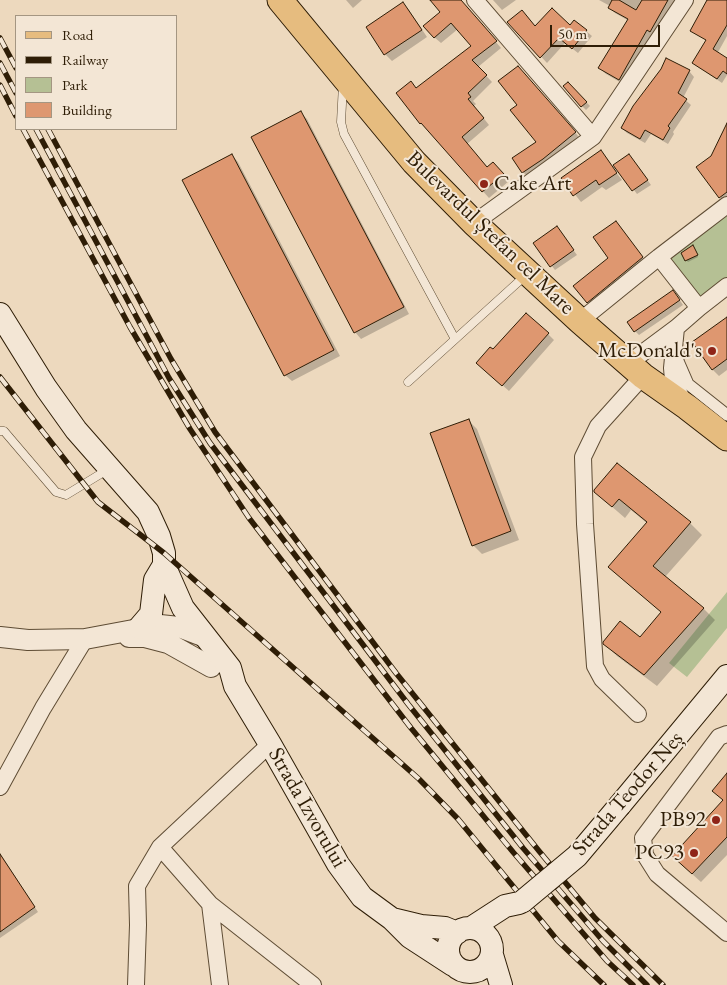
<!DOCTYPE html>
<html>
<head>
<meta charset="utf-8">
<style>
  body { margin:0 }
  #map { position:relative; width:727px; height:985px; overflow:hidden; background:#edd9be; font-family:"EB Garamond",serif }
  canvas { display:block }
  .legend { position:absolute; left:15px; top:15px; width:162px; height:115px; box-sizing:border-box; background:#f3e6d5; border:1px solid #a49682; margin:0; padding:6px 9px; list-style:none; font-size:15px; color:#2e1d06 }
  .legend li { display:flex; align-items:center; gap:10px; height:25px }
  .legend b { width:25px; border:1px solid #a49682 }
  .scale { position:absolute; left:550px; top:25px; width:110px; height:22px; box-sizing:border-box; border:2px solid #2e1d06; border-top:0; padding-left:6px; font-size:15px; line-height:18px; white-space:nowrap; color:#2e1d06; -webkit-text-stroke:4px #f3e6d5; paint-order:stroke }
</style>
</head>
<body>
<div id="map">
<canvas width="727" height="985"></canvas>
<ul class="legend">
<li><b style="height:6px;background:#e6bc7f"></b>Road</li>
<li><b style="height:6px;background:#2e1d06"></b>Railway</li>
<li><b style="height:14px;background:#b5c094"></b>Park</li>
<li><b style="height:14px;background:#de9770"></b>Building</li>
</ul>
<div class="scale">50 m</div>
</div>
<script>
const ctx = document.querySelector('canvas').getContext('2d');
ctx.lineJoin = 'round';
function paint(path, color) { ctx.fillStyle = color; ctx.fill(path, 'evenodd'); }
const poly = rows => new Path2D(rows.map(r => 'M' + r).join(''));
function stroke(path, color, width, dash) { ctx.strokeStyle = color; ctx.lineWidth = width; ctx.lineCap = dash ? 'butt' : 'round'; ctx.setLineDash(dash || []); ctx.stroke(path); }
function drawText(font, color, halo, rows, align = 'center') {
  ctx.font = font + ' "EB Garamond",serif'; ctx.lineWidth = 4; ctx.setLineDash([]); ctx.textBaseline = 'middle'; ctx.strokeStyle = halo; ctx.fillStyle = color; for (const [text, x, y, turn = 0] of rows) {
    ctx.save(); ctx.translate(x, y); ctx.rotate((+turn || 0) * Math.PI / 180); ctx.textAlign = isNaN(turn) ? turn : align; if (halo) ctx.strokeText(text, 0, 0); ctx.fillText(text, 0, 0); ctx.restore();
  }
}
const green = poly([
  [727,202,727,285,699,308,659,257],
  [727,592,727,628,687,677,669,663]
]);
const shadow = poly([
  [346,0,362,0,353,8],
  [431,0,460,0,501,48,478,67,492,82,473,101,476,104,474,106,489,125,467,144,488,168,500,170,509,181,489,198,421,123,417,89,473,46,458,29,441,43,434,37,441,12],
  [493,0,516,0,502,10],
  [599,0,677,0,625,85,606,74,600,68,629,21,615,13,609,7,610,6],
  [708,0,727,0,727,36,717,54,727,60,727,75,722,83,693,63,707,41,691,30],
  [403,4,409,10,427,37,392,61,385,54,367,27],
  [509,22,535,27,570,27,586,31,592,36,578,53,565,43,547,63],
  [522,71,579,137,547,163,527,176,523,172,538,143,518,105],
  [689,71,694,77,683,98,691,105,673,132,674,134,668,144,651,134,645,143,627,133,622,128],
  [568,83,590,106,586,110,582,106],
  [301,113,307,119,409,314,361,339,355,332],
  [727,134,727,201,725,202,720,197,712,157],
  [600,152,622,180,606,190,602,187,581,202,562,178],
  [232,155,238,162,340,356,292,381,285,375],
  [633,160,651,185,637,194,615,165],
  [616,222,647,264,593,307,588,302,610,258],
  [560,232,577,255,555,270,535,244],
  [694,248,698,257,688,262,686,260],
  [677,296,683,305,639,335,635,331],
  [727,319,727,370,719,376,712,369],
  [548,334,554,340,509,391,484,369,493,351],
  [468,420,477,429,519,540,482,554,473,545],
  [617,464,690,523,702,535,665,577,703,608,715,620,657,686,617,656,605,644,640,638,662,613,609,567,648,524,631,510,625,518,595,492],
  [727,775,727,855,701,882,682,865,724,801],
  [0,853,38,912,0,938]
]);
const building = poly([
  [430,0,461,0,497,41,472,60,487,75,468,93,471,97,468,99,484,118,462,137,487,167,493,162,504,174,482,192,421,123,420,124,396,93,411,81,416,88,471,46,451,23,434,38,423,26,440,12,430,0],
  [612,0,619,0,636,10,642,0,668,0,650,32,647,30,619,80,598,68,628,19,608,8,612,0],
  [707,0,727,0,727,25,713,49,727,58,727,74,723,71,717,79,692,63,706,40,690,31,707,0],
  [403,2,422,30,384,55,366,27,403,2],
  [552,8,570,25,574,20,587,30,572,49,559,38,540,58,507,22,522,10,535,26,552,8],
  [666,58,690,70,678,93,687,99,668,126,670,128,663,140,645,130,640,139,621,128,633,106,661,69,666,58],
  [518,66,576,132,543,159,522,173,512,158,536,142,510,110,517,105,498,81,518,66],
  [568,82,587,102,581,107,563,86,568,82],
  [301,111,404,307,354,333,251,137,301,111],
  [727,123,727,192,719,198,696,167,711,156,727,123],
  [601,150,617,173,599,185,596,180,573,196,561,178,601,150],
  [232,154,334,350,284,376,182,180,232,154],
  [629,154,648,180,632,191,613,165,629,154],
  [616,221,643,257,587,303,573,286,608,258,593,237,616,221],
  [557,226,574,250,550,267,533,243,557,226],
  [693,245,698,255,685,261,681,253,693,245],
  [673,290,680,300,634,332,627,322,673,290],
  [526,313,549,333,502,386,476,363,490,347,493,349,526,313],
  [727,317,727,359,712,370,692,342,727,317],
  [469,419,511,531,472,546,430,433,469,419],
  [617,463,691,522,653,566,704,608,644,675,603,644,603,642,620,621,640,637,661,612,608,567,647,522,619,499,612,507,594,492,594,490,617,463],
  [727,773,727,837,692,874,672,856,723,800,712,791,727,773],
  [0,854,35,907,0,932,0,854]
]);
const service = poly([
  [343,85,341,122,344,134,455,339],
  [408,382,526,275],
  [0,431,4,431,56,492,66,495,107,470]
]);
const pedestrian = poly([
  [678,353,678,361,688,384,727,415]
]);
const minor = poly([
  [475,0,593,137],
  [474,223,593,137,685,0],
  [659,257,699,308],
  [580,321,659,257,727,205],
  [676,328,672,368,673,380,683,401],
  [629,363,676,328,699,308,727,286],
  [638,714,602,679,595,666,585,524,583,457,598,426,643,376],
  [727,734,719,737,643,838,645,855,657,874,727,933],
  [0,787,43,708,85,639],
  [160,847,210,904,313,985],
  [210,904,220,985],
  [136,985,138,925,137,886,160,847,270,744]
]);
const tertiary = poly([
  [0,637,28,640,85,639,160,625,179,627,205,637],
  [129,637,145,637,168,643,211,667]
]);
const secondary = poly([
  [0,314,46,388,76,430,148,512,159,536,164,553,164,578],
  [164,565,183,608,230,668,235,686,270,744,338,864,362,897,392,919,410,937,453,965],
  [139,628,151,614,155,580,164,565],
  [620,805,727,676],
  [392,919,421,926,445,928,457,933],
  '448 950a22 22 0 1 1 44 0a22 22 0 1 1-44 0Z',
  [471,928,505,906,519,903,523,901],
  [492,955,501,985]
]);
const primary = poly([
  [280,0,414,162,474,223,580,321,643,376,687,407,727,438]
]);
const rail = poly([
  [0,38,16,68],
  [0,63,16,93],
  [0,85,16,116],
  [23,129,130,327,190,429,249,518,411,728,513,852,607,961,633,985],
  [36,129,169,378,210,443,408,704,523,848,603,941,647,985],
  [48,129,171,359,215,432,396,673,539,851,595,918,663,985],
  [0,377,98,502,164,553,419,779,458,819,558,941,604,985]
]);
const secondaryBridge = poly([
  [523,901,577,856,620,805]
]);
const markers = [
  [484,184,5,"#8f2418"],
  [712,351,5,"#8f2418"],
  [716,820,5,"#8f2418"],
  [694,853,5,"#8f2418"]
];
const poiNames = [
  ["Cake Art",494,184,"left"],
  ["McDonald's",702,351],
  ["PB92",706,820],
  ["PC93",684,853]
];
const streetNames = [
  ["Bulevardul Ștefan cel Mare",490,233,44],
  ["Strada Teodor Neș",628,794,-49],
  ["Strada Izvorului",307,808,60]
];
paint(green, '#b5c094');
paint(shadow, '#0003');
paint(building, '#de9770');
stroke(building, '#2e1d06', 1);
stroke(service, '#5e4c34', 9);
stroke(pedestrian, '#5e4c34', 13);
stroke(minor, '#5e4c34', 18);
stroke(tertiary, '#5e4c34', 22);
stroke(secondary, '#2e1d06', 24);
stroke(primary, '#2e1d06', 27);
stroke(service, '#f3e6d5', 8);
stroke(pedestrian, '#f3e6d5', 11);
stroke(minor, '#f3e6d5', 16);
stroke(tertiary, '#f3e6d5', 20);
stroke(secondary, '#f3e6d5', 22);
stroke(primary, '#e6bc7f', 25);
stroke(rail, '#2e1d06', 5.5);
stroke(rail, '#f3e6d5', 4, [11]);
stroke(secondaryBridge, '#2e1d06', 24, []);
stroke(secondaryBridge, '#f3e6d5', 22);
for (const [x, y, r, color] of markers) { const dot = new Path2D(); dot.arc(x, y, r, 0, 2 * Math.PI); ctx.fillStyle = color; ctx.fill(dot); stroke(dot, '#f3e6d5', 2); }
drawText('22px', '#2e1d06', '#f3e6d5', poiNames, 'right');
drawText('22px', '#2e1d06', '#f3e6d5', streetNames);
</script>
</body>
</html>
